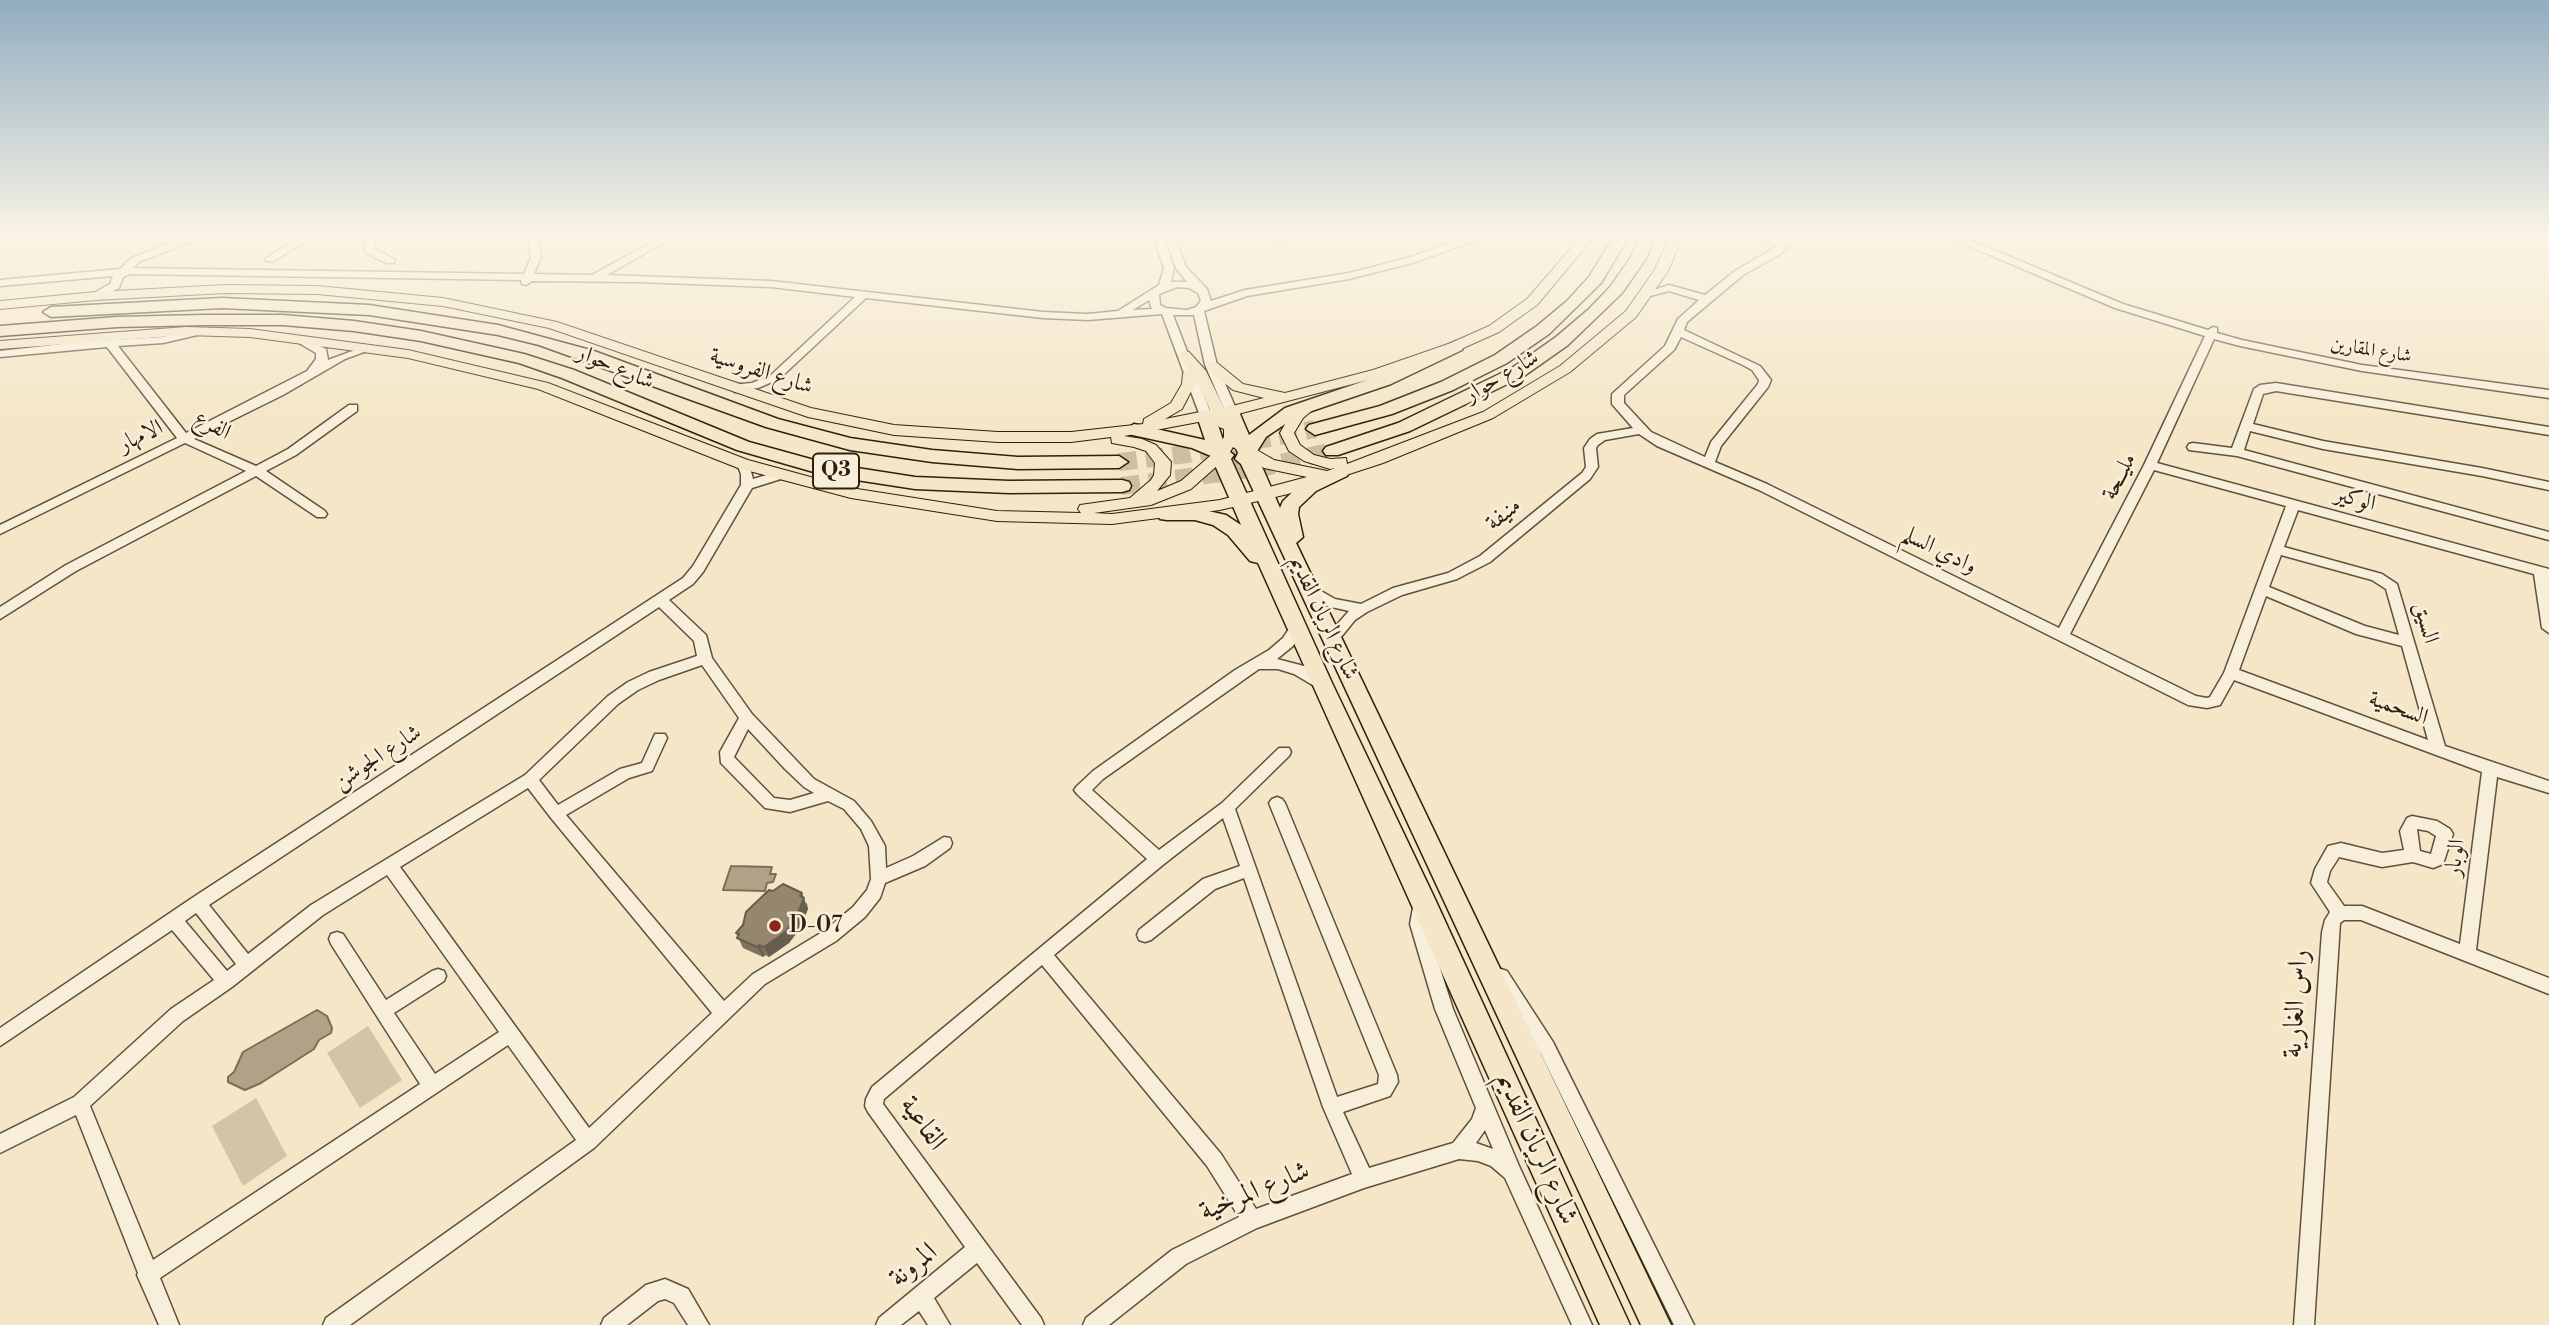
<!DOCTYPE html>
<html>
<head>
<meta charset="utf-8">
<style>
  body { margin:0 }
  canvas { display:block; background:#f4e6c6 }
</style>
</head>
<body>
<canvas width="2549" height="1325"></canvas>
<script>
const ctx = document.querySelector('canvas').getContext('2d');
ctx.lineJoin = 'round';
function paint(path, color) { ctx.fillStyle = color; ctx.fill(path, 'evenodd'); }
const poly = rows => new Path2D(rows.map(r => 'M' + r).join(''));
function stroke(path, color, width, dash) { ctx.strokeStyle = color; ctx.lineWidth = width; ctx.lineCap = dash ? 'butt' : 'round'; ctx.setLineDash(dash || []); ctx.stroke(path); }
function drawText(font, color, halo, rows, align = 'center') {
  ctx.font = font + ' "Libre Bodoni",Amiri,serif'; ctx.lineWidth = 5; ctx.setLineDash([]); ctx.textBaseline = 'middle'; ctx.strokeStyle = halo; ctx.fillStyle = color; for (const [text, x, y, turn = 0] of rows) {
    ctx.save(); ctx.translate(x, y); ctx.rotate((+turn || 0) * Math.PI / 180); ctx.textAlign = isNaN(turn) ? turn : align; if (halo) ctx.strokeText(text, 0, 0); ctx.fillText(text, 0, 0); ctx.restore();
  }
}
const green = poly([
  [368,1026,402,1080,360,1108,327,1053],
  [256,1098,287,1156,243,1186,212,1126]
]);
const water = poly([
  [731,866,772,867,770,874,776,874,773,882,767,883,765,891,723,890,731,866],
  [317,1010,327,1016,332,1028,331,1033,319,1040,314,1049,261,1083,245,1090,228,1082,228,1077,234,1072,243,1052,317,1010]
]);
const highwayTunnel = poly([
  [1119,462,1187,454,1315,429],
  [1122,486,1265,467,1332,451]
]);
const minor = poly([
  [185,238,200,238,139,262,133,268,524,274,531,257,529,244,524,238,535,238,539,244,541,257,534,274,592,275,659,238,672,238,607,275,771,281,1043,312,1088,314,1118,311,1159,285,1164,268,1154,238,1164,238,1174,268,1171,282,1187,282,1176,268,1165,238,1175,238,1186,267,1207,289,1211,301,1245,290,1349,273,1404,259,1466,238,1483,238,1412,263,1349,279,1247,296,1204,311,1217,365,1237,411,1231,415,1225,411,1205,365,1194,315,1173,315,1212,416,1206,420,1200,416,1162,314,1088,320,1043,318,866,298,779,379,758,388,735,392,729,388,731,385,752,383,771,375,855,297,771,287,637,282,532,281,526,285,522,284,521,280,130,274,123,277,119,288,96,299,91,296,92,294,110,284,113,276,0,286,0,280,120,269,131,258,185,238],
  [1177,287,1189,288,1198,293,1201,301,1196,307,1187,310,1166,308,1160,305,1159,294,1177,287],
  [1149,300,1152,309,1133,310,1149,300],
  [297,238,310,238,274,261,266,261,265,259,297,238],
  [369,238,380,238,374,245,375,249,394,259,394,263,386,263,366,253,364,245,369,238],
  [1278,238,1291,238,1280,245,1275,242,1278,238],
  [1756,238,1795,239,1782,253,1743,275,1687,322,1684,330,1760,366,1771,380,1768,387,1721,446,1715,462,1767,484,2059,628,2144,465,2205,336,2115,308,1950,238,1965,238,2123,304,2208,330,2213,327,2217,328,2217,333,2242,340,2362,365,2549,390,2549,398,2362,371,2240,346,2214,339,2157,463,2549,569,2549,633,2542,628,2534,574,2298,510,2284,547,2382,574,2397,584,2445,746,2549,781,2549,793,2497,777,2476,950,2549,978,2549,994,2361,920,2344,920,2340,923,2314,1325,2294,1325,2322,932,2325,920,2330,912,2311,883,2315,869,2328,846,2341,843,2382,853,2404,850,2400,831,2407,818,2412,816,2437,821,2450,829,2453,834,2443,864,2433,868,2413,862,2382,867,2339,857,2330,871,2327,882,2344,906,2362,906,2460,944,2482,772,2234,680,2220,705,2207,708,2188,705,1759,490,1657,446,1639,434,1605,440,1598,445,1596,448,1598,467,1590,479,1490,562,1457,579,1402,595,1367,612,1355,620,1337,642,1327,642,1325,638,1349,611,1327,606,1304,593,1302,590,1304,587,1314,587,1335,599,1361,604,1393,588,1448,573,1480,556,1582,473,1586,467,1584,448,1590,439,1597,434,1633,428,1612,404,1612,394,1665,346,1678,319,1699,300,1669,291,1646,297,1641,294,1669,285,1705,295,1735,271,1779,245,1756,238],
  [1681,337,1743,365,1752,370,1759,380,1758,384,1711,442,1705,457,1651,432,1624,403,1624,395,1674,350,1681,337],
  [2154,470,2286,506,2224,673,2210,697,2207,698,2196,696,2070,634,2154,470],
  [2281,555,2372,580,2386,589,2399,635,2365,626,2269,587,2281,555],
  [2266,596,2356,634,2402,646,2428,740,2239,670,2266,596],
  [2417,829,2428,831,2436,836,2431,854,2420,851,2417,829],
  [202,328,208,331,206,333,163,343,118,346,186,433,307,371,316,359,316,353,299,343,299,339,307,339,326,349,328,360,366,346,372,349,345,359,283,395,194,439,256,466,288,449,349,405,357,405,357,411,296,455,266,471,325,511,327,514,325,517,317,517,256,476,76,571,0,619,0,607,66,565,246,471,185,443,0,534,0,525,177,438,107,347,0,357,0,351,80,342,163,337,202,328],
  [2276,383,2549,427,2549,435,2276,391,2263,394,2253,424,2323,441,2482,468,2549,482,2549,490,2482,476,2323,449,2250,431,2244,450,2549,532,2549,540,2237,456,2189,450,2187,447,2189,444,2193,443,2232,448,2254,389,2260,385,2276,383],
  [743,460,749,464,753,479,780,471,786,475,784,478,752,488,703,572,693,584,669,600,706,635,712,658,752,714,814,779,854,801,871,821,885,846,886,868,913,856,944,837,950,838,952,843,950,848,925,866,885,883,880,898,865,917,836,941,765,984,594,1148,350,1325,323,1325,326,1318,576,1140,508,1045,160,1278,179,1325,159,1325,137,1275,138,1273,76,1115,0,1153,0,1134,74,1097,171,1009,214,980,172,930,0,1046,0,1028,192,898,683,578,693,566,741,485,741,474,737,464,743,460],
  [659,607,694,641,697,656,649,672,628,682,608,696,525,775,311,905,248,954,209,905,659,607],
  [702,665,739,718,720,752,721,763,765,808,790,812,828,801,844,809,861,829,869,846,871,879,867,890,853,907,824,931,753,974,724,1001,566,815,629,778,652,771,667,738,665,734,655,734,642,763,620,769,558,805,539,780,618,704,638,690,659,680,702,665],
  [748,729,785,769,804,787,814,793,790,800,774,798,734,757,748,729],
  [528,788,551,818,712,1013,589,1128,400,867,528,788],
  [387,875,499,1032,435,1074,394,1013,444,981,446,976,444,971,438,969,432,971,386,1000,343,934,337,932,331,934,329,939,331,944,420,1084,153,1260,90,1106,183,1021,232,987,323,915,387,875],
  [196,913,236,964,227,971,185,921,196,913],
  [1297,623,1304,628,1293,646,1277,659,1304,666,1326,679,1328,683,1326,687,1316,687,1294,674,1278,669,1259,669,1103,779,1092,790,1159,850,1222,803,1279,748,1289,748,1291,752,1289,756,1235,809,1337,1097,1378,1084,1379,1075,1269,803,1272,799,1277,797,1282,799,1285,803,1397,1075,1398,1082,1390,1096,1343,1112,1369,1168,1453,1143,1472,1119,1476,1108,1435,1009,1410,924,1414,902,1416,897,1422,895,1428,897,1430,902,1426,924,1453,1009,1519,1166,1592,1325,1572,1325,1505,1178,1491,1166,1478,1161,1459,1159,1364,1188,1257,1228,1186,1264,1109,1325,1083,1325,1086,1318,1172,1250,1239,1217,1207,1166,1042,965,884,1099,883,1104,1041,1318,1044,1325,1022,1325,977,1263,934,1298,950,1325,928,1325,919,1311,901,1325,876,1325,879,1318,965,1247,868,1112,865,1106,866,1099,872,1087,1147,859,1077,794,1074,790,1077,786,1093,771,1235,670,1269,650,1283,638,1292,624,1297,623],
  [1223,818,1240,866,1203,879,1139,930,1137,935,1139,940,1145,942,1151,940,1215,889,1244,878,1323,1107,1352,1174,1256,1209,1221,1154,1054,955,1164,864,1223,818],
  [1485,1130,1493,1149,1476,1143,1485,1130],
  [1501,969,1507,971,1553,1042,1694,1325,1674,1325,1541,1054,1495,981,1493,976,1495,971,1501,969],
  [665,1279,688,1289,709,1325,688,1325,674,1303,665,1299,658,1301,627,1325,601,1325,604,1318,646,1285,665,1279]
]);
const major = poly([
  [1580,238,1593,238,1537,305,1499,332,1461,349,1383,376,1238,414,1238,437,1236,442,1245,443,1274,460,1327,471,1336,468,1330,469,1304,461,1289,451,1280,433,1292,412,1309,400,1319,400,1321,403,1303,418,1294,433,1300,445,1314,455,1330,459,1346,458,1347,464,1483,412,1560,366,1626,311,1654,271,1669,238,1682,238,1668,271,1636,317,1570,372,1493,418,1383,463,1288,494,1220,510,1112,524,997,521,851,498,738,468,538,389,408,358,250,337,186,335,0,349,0,341,186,327,250,329,408,350,548,383,748,460,851,488,997,511,1081,513,1078,509,1080,505,1130,498,1151,480,1154,475,1155,463,1146,451,1134,447,1112,443,1111,437,1071,442,998,442,894,435,808,417,549,328,443,306,317,294,225,293,96,300,0,309,0,301,96,292,225,285,317,286,443,298,557,322,811,408,894,425,998,432,1071,432,1143,424,1144,419,1171,403,1182,384,1183,373,1189,369,1177,355,1184,351,1189,352,1206,371,1224,408,1264,398,1233,390,1206,368,1206,362,1216,362,1243,384,1285,393,1373,370,1451,343,1489,326,1527,299,1580,238],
  [1197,380,1210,410,1165,419,1182,409,1197,380],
  [1214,419,1219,427,1224,429,1224,437,1216,451,1181,481,1157,491,1170,475,1171,462,1156,445,1142,439,1124,436,1214,419],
  [1233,447,1264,468,1307,477,1220,500,1112,514,1094,513,1151,505,1191,489,1227,457,1233,447]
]);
const highway = poly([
  [1613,238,1628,238,1601,283,1549,334,1507,363,1453,390,1392,414,1315,435,1306,429,1309,425,1380,406,1441,382,1495,355,1537,326,1567,301,1589,277,1613,238],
  [1639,238,1654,238,1647,257,1622,293,1568,345,1524,376,1410,431,1338,455,1326,455,1323,451,1326,447,1398,423,1512,368,1556,337,1589,309,1610,287,1631,257,1639,238],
  [222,298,369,305,498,325,594,351,778,419,850,438,932,450,1018,457,1119,456,1128,462,1119,468,1018,469,932,462,850,450,766,427,539,345,498,335,369,315,222,308,51,317,43,312,51,307,222,298],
  [204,315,283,315,354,321,421,331,524,354,574,370,749,442,825,463,915,477,1009,481,1122,480,1129,482,1131,486,1129,490,1122,492,1009,493,915,489,824,475,737,450,562,378,519,363,421,341,354,331,283,325,204,325,117,327,0,336,0,326,117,317,204,315],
  [1456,341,1462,342,1464,346,1462,350,1391,384,1297,416,1266,437,1256,453,1280,508,1283,501,1302,483,1340,466,1349,472,1347,476,1316,491,1299,507,1298,514,1303,537,1296,543,1671,1325,1641,1325,1241,464,1235,459,1238,453,1222,411,1231,405,1237,407,1249,435,1285,408,1379,376,1456,341],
  [1206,410,1215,416,1226,449,1234,455,1231,459,1332,683,1434,897,1630,1325,1600,1325,1258,563,1250,561,1228,535,1213,525,1195,520,1167,520,1160,519,1157,514,1160,509,1167,508,1195,508,1226,515,1241,525,1211,456,1192,448,1128,434,1125,430,1134,424,1205,440,1197,416,1206,410]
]);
const wall = poly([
  [807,903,808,909,799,930,789,943,769,957,765,955,763,957,743,948,736,933]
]);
const shadedWall = poly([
  [802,893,808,909,799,930,789,943,769,957,764,947],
  [759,945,765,955,763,957,757,947]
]);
const building = poly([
  [783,884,802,893,800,896,804,898,795,920,784,933,764,947,759,945,757,947,737,938,739,934,736,933,743,925,746,912,769,890,773,891,783,884]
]);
const markers = [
  [775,926,7,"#8f2418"]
];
const farStreetnames = [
  ["شارع المقارين",2371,351,9]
];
const shields = [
  [836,471,46]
];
const shieldNames = [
  ["Q3",836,471]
];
const streetNames = [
  ["شارع حوار",615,368,23],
  ["شارع الفروسية",761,372,18],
  ["شارع حوار",1502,377,-30],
  ["الفرع",212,426,29],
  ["الامهار",141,437,-26],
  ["مليــحة",2120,477,-63],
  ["الوكير",2355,500,15],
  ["منيفة",1504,515,-39],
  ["وادي السلم",1939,551,26],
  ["شارع الريان القديم",1323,618,65],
  ["السيق",2425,623,75],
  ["السحمية",2398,709,20],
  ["شارع الجوشن",378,758,-33],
  ["الوبار",2456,858,-83]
];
const poiNames = [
  ["D-07",789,926]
];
const nearStreetnames = [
  ["راس الغارية",2297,1004,-86],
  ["القاعية",922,1124,55],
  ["شارع الريان القديم",1536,1149,66],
  ["شارع المرخية",1255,1192,-22],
  ["المرونة",914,1266,-39]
];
paint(green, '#d2c4a7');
paint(water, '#b1a287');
stroke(water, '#7d6e57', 2);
stroke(highwayTunnel, '#ccbea1', 18, [18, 9]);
stroke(minor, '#60513c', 3);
stroke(major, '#2e1f0e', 2);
stroke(highway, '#2e1f0e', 3);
paint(minor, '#f8efda');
paint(major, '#f4e6c6');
paint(highway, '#f4e6c6');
paint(wall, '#80735f');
paint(shadedWall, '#685e4d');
paint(building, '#95866e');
stroke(building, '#685e4d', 2);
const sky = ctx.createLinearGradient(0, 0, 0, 424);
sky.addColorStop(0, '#92adc1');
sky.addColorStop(0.56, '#faf4e5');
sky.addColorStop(1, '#faf4e500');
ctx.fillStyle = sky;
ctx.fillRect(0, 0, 2549, 424);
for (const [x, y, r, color] of markers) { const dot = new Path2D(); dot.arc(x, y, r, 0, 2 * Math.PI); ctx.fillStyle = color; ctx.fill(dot); stroke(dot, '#f8efda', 2.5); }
drawText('19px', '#2e1f0e', '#f8efda', farStreetnames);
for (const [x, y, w] of shields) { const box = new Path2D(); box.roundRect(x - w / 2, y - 17.5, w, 35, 5); ctx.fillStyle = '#f8efda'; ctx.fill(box); stroke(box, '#2e1f0e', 2); }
drawText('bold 21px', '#2e1f0e', null, shieldNames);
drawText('23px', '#2e1f0e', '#f8efda', streetNames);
drawText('23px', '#2e1f0e', '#f8efda', poiNames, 'left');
drawText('28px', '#2e1f0e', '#f8efda', nearStreetnames);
</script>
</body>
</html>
